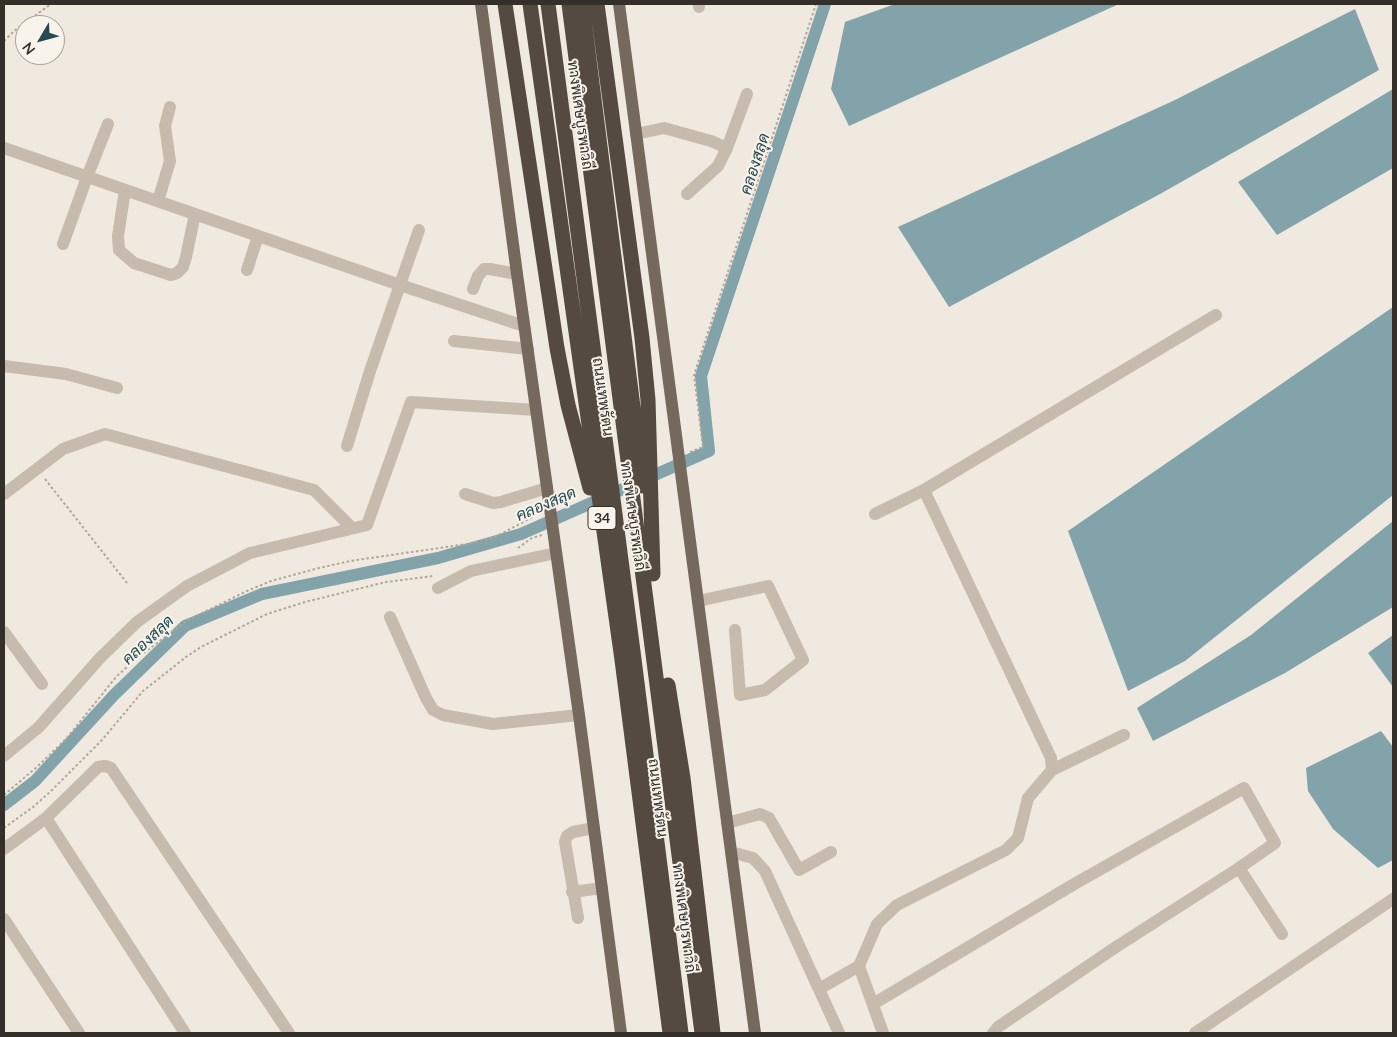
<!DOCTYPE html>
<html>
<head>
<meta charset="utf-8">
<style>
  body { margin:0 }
  #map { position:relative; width:1397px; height:1037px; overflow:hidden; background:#efe9df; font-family:Lato,sans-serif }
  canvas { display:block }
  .frame { position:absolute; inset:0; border:5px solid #352f2a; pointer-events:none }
  .north { position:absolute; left:15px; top:15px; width:50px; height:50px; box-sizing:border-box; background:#f8f3eb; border:1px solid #aaa59e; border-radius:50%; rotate:233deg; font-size:14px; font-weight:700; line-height:20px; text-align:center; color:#352f2a }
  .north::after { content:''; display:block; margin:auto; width:18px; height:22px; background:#254a52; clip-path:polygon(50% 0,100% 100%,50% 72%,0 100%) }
</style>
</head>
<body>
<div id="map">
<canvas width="1397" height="1037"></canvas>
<div class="frame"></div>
<div class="north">N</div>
</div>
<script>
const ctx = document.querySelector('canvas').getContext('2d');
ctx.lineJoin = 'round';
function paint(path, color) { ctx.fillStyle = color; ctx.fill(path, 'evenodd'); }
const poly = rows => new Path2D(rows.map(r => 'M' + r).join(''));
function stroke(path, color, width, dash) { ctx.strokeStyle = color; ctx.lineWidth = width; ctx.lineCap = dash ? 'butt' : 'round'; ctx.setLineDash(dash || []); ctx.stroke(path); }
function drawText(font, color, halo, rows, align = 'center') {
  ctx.font = font + ' Lato,Sarabun,sans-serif'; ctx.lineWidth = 4; ctx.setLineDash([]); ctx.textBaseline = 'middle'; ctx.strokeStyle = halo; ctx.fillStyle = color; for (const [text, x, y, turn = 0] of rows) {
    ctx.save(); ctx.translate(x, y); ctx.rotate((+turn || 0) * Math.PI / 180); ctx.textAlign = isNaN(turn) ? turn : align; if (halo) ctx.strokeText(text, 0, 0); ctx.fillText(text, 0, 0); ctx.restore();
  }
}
const water = poly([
  [895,4,1119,4,849,126,831,89,845,22],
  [1355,9,1379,70,1160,194,949,307,898,227,1175,100],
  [1393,89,1393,168,1277,235,1238,182],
  [1393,307,1393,495,1185,661,1128,691,1068,531],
  [1393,521,1393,607,1285,673,1153,741,1137,708,1251,635],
  [1393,635,1393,687,1368,653],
  [1381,731,1393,747,1393,860,1378,868,1333,829,1308,791,1306,768]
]);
const canal = poly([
  [4,805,35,781,114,695,185,626,262,594,438,558,521,534,709,451,701,376,825,4]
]);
const path = poly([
  [4,41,14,31,51,4],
  [690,452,703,447,694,375,816,4],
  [45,479,127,583],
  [518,548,532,538,542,535],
  [4,795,37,767,66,739,116,677,137,658,188,620,247,591,271,581,319,568,350,561,467,544,495,537,531,518,536,513,537,509],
  [4,828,33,807,50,792,102,740,143,691,186,657,201,647,267,614,305,602,386,582,433,576]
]);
const minor = poly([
  [699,7,699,4],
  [636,134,664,128,711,141,727,148,718,166,687,194],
  [4,148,400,285,524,326],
  [727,148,747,94],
  [125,190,118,236,119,250,134,263,171,275,177,273,183,267,186,257,195,214],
  [158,201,170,161,165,126,170,107],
  [63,244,87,177,108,124],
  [247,270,258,236],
  [473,289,478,276,484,269,490,269,517,274],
  [454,341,528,349],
  [4,366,66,374,117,388],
  [347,446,370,371,419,230],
  [4,494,63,449,105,434,314,490,352,528],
  [465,494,493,503,501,502,547,488],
  [875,514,924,490],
  [438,588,471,571,556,553],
  [698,601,768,586,803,660,765,690,740,695,735,630],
  [390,617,426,698,433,710,443,715,493,724,579,715],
  [4,632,42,684],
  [4,756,39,727,100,658,137,622,187,586,250,553,367,525,411,402,536,410],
  [1052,770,1124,735],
  [46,818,185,1033],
  [727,823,760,814,769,818,799,870,831,852],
  [4,849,46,818,98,767,105,766,111,768,289,1033],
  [731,852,753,858,765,871,839,1033],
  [572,892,602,888],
  [578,918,565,842,567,836,573,832,594,828],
  [4,919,79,1033],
  [859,966,883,1033],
  [819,989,859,966,877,924,897,905,1006,850,1018,838,1028,798,1052,770,1051,758,924,490,1216,315],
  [873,1004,1076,883,1244,788,1275,843,1239,868,1282,934],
  [993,1033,998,1027,1116,947,1239,868],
  [1195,1033,1393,899]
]);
const major = poly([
  [481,4,517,274,579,715,621,1033],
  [619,4,755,1033]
]);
const highway = poly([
  [505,4,557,348,568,405,590,488],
  [530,4,622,660,670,1033],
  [548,4,634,659,681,1033],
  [569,4,702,1033],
  [582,4,643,486],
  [597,4,642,338,648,400,653,574],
  [668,685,683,778,713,1033]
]);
const shields = [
  [602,518,28]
];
const shieldNames = [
  ["34",602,518]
];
const streetNames = [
  ["ทางพิเศษบูรพาวิถี",580,115,82],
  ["ถนนเทพรัตน",603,397,82],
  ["ทางพิเศษบูรพาวิถี",633,516,82],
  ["ถนนเทพรัตน",658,798,83],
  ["ทางพิเศษบูรพาวิถี",684,918,83]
];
const waterNames = [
  ["คลองสลุด",755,164,-72],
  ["คลองสลุด",546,504,-23],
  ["คลองสลุด",148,640,-43]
];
paint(water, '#81a3a9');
stroke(canal, '#81a3a9', 12);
stroke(path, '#b2a596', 2, [2.5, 2.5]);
stroke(minor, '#c6bbac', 12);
stroke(major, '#75685d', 12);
stroke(highway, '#554a42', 15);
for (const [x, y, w] of shields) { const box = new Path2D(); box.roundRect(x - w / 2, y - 11.5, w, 23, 4); ctx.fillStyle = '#f8f3eb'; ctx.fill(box); stroke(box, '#352f2a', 1); }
drawText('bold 14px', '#352f2a', null, shieldNames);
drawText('15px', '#352f2a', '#f8f3eb', streetNames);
drawText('italic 16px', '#254a52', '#f8f3eb', waterNames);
</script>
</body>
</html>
